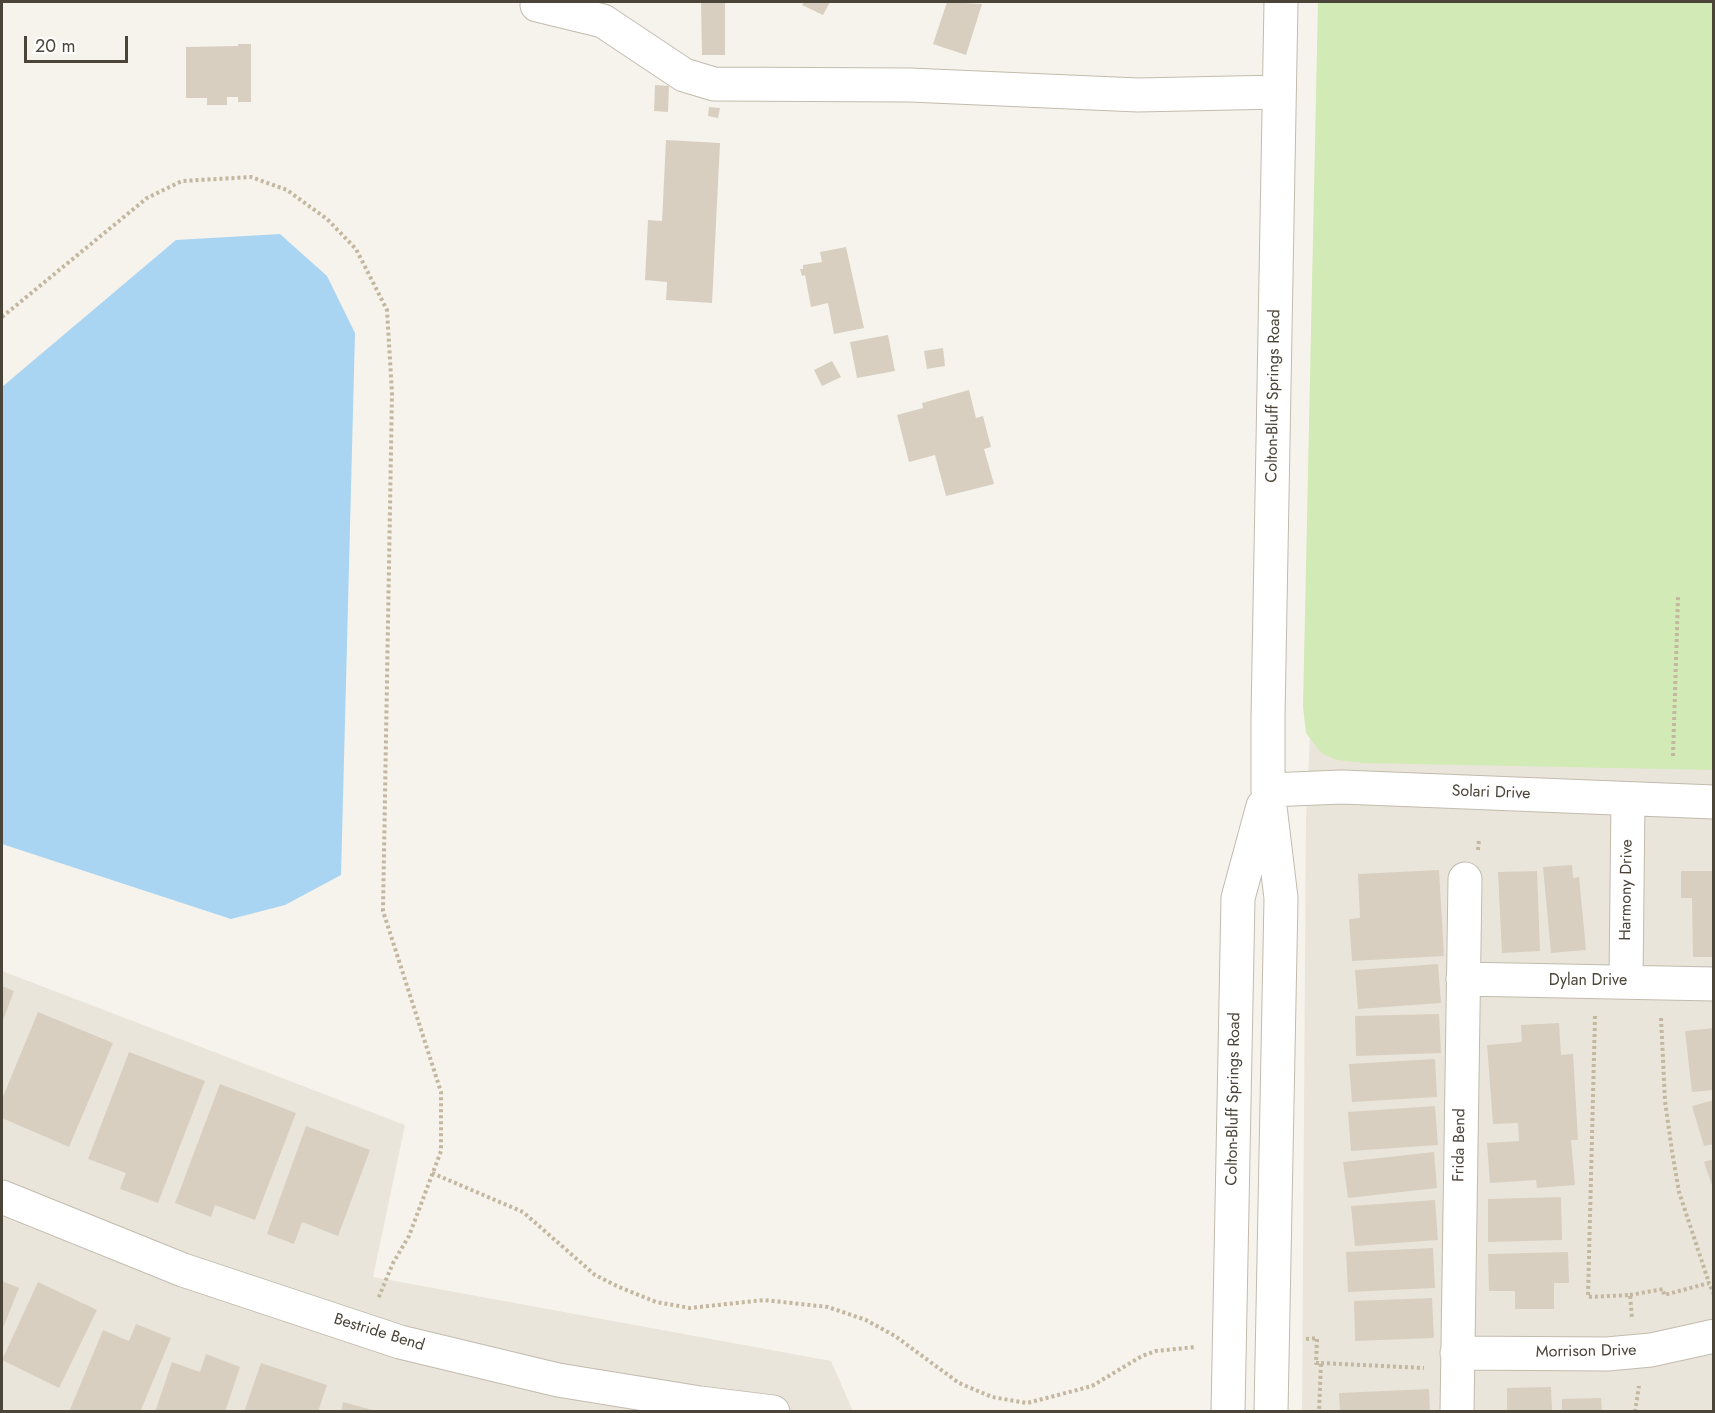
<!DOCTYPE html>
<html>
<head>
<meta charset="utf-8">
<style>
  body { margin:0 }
  #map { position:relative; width:1715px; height:1413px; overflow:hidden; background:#f6f3ec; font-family:Jost,sans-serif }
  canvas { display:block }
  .frame { position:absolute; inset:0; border:3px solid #4b4439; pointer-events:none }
  .scale { position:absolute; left:24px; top:36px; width:104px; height:27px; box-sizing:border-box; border:3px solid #4b4439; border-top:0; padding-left:8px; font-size:18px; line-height:21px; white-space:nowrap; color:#4b4439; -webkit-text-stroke:4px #fff; paint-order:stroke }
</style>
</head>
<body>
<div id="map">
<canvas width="1715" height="1413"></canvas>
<div class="frame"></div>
<div class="scale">20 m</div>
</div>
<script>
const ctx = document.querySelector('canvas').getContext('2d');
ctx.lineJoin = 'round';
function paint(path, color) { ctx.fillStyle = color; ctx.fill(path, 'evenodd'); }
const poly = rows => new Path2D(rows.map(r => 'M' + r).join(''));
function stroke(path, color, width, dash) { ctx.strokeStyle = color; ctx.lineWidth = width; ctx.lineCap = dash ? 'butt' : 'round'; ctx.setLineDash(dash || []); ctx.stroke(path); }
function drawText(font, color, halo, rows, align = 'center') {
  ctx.font = font + ' Jost,sans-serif'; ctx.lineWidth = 6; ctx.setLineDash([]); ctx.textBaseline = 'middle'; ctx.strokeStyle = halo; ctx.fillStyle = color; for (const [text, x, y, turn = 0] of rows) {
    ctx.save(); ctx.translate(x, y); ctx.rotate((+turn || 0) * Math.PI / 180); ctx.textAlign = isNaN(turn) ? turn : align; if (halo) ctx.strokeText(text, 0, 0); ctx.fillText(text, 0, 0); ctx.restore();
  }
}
const residential = poly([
  [1346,2,1713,2,1713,1411,1302,1412,1306,818],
  [2,971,405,1125,373,1277,831,1361,853,1411,2,1411]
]);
const green = poly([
  [1318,2,1713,2,1713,770,1364,763,1337,760,1321,753,1306,733,1303,707]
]);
const water = poly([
  [280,234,327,276,355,333,341,875,285,905,231,919,2,844,2,387,176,240]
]);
const building = poly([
  [701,2,725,2,725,55,702,55],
  [804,2,830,2,823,15,802,5],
  [947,2,982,4,966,55,933,44],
  [238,44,251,44,251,102,238,102,238,97,227,97,227,105,207,105,207,98,186,98,186,47,238,46],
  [655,85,669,86,668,112,654,111],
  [709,107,720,108,718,118,708,116],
  [666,140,720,143,712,303,666,300,667,282,645,280,648,220,662,221],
  [846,247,864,328,834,334,828,303,811,307,805,275,802,276,800,269,803,269,803,265,822,262,820,252],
  [888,335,895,371,857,378,850,342],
  [943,348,945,366,927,369,924,351],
  [832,361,841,377,822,386,814,370],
  [969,390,976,418,983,416,991,447,984,449,994,484,946,496,935,455,909,462,897,415,923,408,922,403],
  [1572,865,1573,878,1579,877,1586,950,1551,953,1543,867],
  [1439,870,1444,956,1352,961,1349,919,1360,918,1358,874],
  [1537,871,1540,951,1502,953,1498,872],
  [1681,871,1714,871,1714,957,1693,957,1692,898,1681,898],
  [1438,964,1441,1003,1358,1009,1355,970],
  [2,986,14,991,2,1023],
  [38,1012,113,1043,69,1147,2,1118,2,1099],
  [1439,1014,1441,1053,1356,1056,1355,1016],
  [1559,1023,1561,1055,1573,1054,1578,1140,1571,1140,1575,1185,1537,1188,1536,1180,1490,1183,1487,1143,1519,1141,1518,1123,1493,1124,1487,1045,1522,1042,1521,1025],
  [1714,1028,1714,1090,1692,1092,1685,1031],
  [129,1052,205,1081,158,1203,120,1189,126,1173,88,1159],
  [1435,1059,1437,1097,1352,1102,1349,1064],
  [220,1084,296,1113,255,1220,215,1205,211,1217,175,1203],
  [1714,1100,1714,1144,1704,1146,1692,1106],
  [1435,1106,1438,1145,1351,1151,1348,1112],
  [306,1126,370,1150,338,1236,302,1222,294,1244,267,1234],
  [1434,1152,1437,1188,1348,1198,1343,1162],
  [1714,1159,1714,1188,1713,1188,1704,1162],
  [1561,1197,1562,1240,1488,1242,1488,1199],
  [1435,1200,1438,1240,1355,1246,1351,1206],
  [1433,1248,1435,1288,1348,1292,1346,1252],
  [1568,1252,1569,1283,1554,1283,1554,1309,1515,1309,1515,1291,1489,1291,1488,1254],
  [2,1281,19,1288,2,1330],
  [38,1282,97,1310,59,1388,2,1360],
  [1432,1298,1434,1338,1355,1341,1354,1301],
  [136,1324,171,1338,140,1412,69,1412,103,1330,129,1341],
  [206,1354,240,1367,225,1412,155,1412,172,1362,200,1372],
  [261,1363,327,1385,318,1412,244,1412],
  [1551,1387,1552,1412,1507,1412,1507,1388],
  [1429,1389,1430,1412,1340,1412,1339,1393],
  [1601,1398,1602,1412,1562,1412,1562,1399],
  [343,1402,376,1411,376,1412,341,1412]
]);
const path = poly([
  [2,317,147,198,182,181,251,177,287,190,327,219,356,249,387,310,392,393,383,911,441,1092,441,1151,409,1236,393,1263,378,1299],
  [1673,756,1678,597],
  [1478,850,1479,839],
  [1595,1016,1588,1297,1630,1295,1632,1318],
  [1661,1018,1665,1101,1672,1151,1679,1192,1709,1283],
  [432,1173,523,1212,595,1275,619,1287,656,1302,690,1308,764,1300,828,1307,866,1320,895,1336,959,1383,992,1397,1027,1403,1058,1395,1092,1386,1142,1356,1156,1351,1196,1347],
  [1630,1295,1663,1289,1664,1295,1709,1283,1714,1295],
  [1306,1339,1317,1338,1316,1363,1321,1363,1319,1412],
  [1321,1363,1424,1368],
  [1635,1412,1639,1386]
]);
const minor = poly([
  [537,5,603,21,684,75,714,84,910,85,1138,95,1279,92],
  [1268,790,1342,787,1714,802],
  [1463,979,1714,984],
  [1626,981,1628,799],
  [2,1197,183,1270,400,1342,558,1380,700,1403,773,1412],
  [1457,1353,1607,1354,1651,1350,1714,1336],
  [1228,1412,1238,898,1263,806],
  [1271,1412,1281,898,1268,790,1268,716,1281,2],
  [1457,1412,1465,879]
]);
const streetNames = [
  ["Colton-Bluff Springs Road",1274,396,-89],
  ["Solari Drive",1491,793,2],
  ["Harmony Drive",1627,890,-89],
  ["Dylan Drive",1588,981],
  ["Colton-Bluff Springs Road",1234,1099,-89],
  ["Frida Bend",1460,1145,-89],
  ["Bestride Bend",379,1333,17],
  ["Morrison Drive",1586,1352,-1]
];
paint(residential, '#eae5da');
paint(green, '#d2eab5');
paint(water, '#a9d4f2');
paint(building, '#d8cfc1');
stroke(minor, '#c2bbae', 35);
stroke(path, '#c4b79f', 4, [3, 3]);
stroke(minor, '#fff', 33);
drawText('16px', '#4b4439', '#fff', streetNames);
</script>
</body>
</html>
